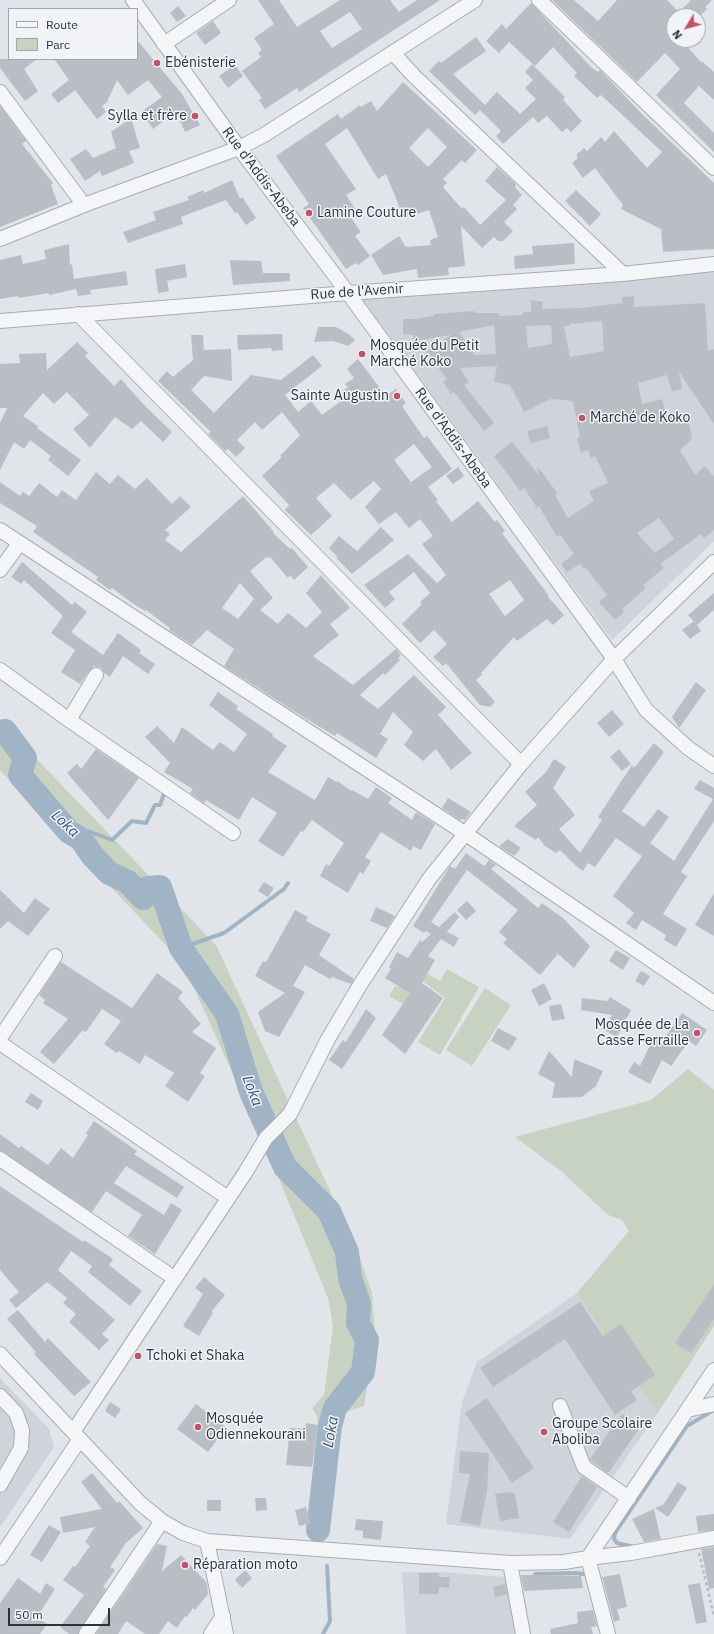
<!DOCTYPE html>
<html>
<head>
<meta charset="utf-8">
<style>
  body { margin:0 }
  #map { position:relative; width:714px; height:1634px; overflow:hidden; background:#e1e5e9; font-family:"IBM Plex Sans",sans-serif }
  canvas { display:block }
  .legend { position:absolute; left:8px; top:8px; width:130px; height:52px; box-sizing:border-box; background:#f1f3f6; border:1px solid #a2a6ad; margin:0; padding:5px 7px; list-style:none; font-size:12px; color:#2b333f }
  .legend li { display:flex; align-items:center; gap:8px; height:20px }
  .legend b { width:20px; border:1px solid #a2a6ad }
  .north { position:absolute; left:666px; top:8px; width:40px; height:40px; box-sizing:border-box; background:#f1f3f6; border:1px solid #a2a6ad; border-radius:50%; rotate:233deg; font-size:11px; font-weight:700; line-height:16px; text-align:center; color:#2b333f }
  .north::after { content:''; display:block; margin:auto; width:14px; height:18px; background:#c35167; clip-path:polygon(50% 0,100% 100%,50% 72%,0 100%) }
  .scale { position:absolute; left:8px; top:1608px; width:102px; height:18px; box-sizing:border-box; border:2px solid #2b333f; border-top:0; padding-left:5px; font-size:12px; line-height:14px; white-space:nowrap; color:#2b333f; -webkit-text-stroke:3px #f1f3f6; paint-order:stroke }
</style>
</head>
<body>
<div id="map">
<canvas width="714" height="1634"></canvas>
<ul class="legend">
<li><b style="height:5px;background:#f4f5f7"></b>Route</li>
<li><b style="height:11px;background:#c8d2c3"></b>Parc</li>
</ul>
<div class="north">N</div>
<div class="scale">50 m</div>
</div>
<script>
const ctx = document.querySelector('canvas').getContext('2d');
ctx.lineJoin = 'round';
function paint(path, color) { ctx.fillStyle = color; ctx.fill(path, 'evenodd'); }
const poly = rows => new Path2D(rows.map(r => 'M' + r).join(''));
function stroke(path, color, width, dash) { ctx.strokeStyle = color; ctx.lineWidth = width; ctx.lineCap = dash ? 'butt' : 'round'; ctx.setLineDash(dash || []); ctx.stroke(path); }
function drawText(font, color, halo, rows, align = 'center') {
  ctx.font = font + ' "IBM Plex Sans",sans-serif'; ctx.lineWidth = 3; ctx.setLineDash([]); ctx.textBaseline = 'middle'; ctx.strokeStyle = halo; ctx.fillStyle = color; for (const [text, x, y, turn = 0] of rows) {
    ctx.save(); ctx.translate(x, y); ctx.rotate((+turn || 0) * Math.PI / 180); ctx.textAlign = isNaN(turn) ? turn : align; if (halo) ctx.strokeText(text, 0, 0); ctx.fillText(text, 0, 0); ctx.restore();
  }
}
const built = poly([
  [714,259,714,541,612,640,360,296],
  [577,1293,657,1414,570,1539,446,1524,462,1402,477,1362],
  [0,1378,49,1429,54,1447,0,1527],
  [402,1572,442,1572,505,1577,517,1634,406,1634]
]);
const green = poly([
  [0,721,216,945,356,1247,372,1293,375,1333,364,1406,337,1415,326,1535,311,1534,310,1498,318,1418,312,1408,324,1395,333,1326,328,1298,266,1147,193,986,176,956,0,770],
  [447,969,479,987,440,1055,418,1042,445,998,420,979,403,1004,389,996,395,986,397,987,403,978,425,972,440,981],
  [485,988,511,1005,472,1066,446,1050],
  [688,1069,714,1090,714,1326,657,1414,577,1293,629,1231,622,1220,608,1215,562,1172,515,1137,651,1100]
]);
const stream = poly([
  [81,839,88,831,112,840,132,821,146,823,155,805,160,805,164,794,168,794],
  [181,948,224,933,284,889,288,883],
  [634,1547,617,1543,614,1539,615,1533,687,1426,714,1410],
  [535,1574,576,1573,589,1575],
  [323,1634,330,1621,327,1566]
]);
const river = poly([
  [0,732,5,731,25,758,20,775,69,832,81,839,92,855,109,873,128,882,143,898,148,888,160,887,181,948,227,1014,251,1092,285,1167,329,1211,347,1252,350,1278,359,1304,358,1323,367,1340,363,1372,335,1408,330,1426,318,1530]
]);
const building = poly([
  [258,0,279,0,297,27,340,0,390,0,399,12,417,0,440,0,299,92,297,88,265,109,259,100,262,98,242,71,261,57,258,53,262,50,254,38,274,24],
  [350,12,362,29,332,48,320,31],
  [552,0,574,0,598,21,617,0,667,0,679,12,691,0,712,0,705,7,707,9,700,16,674,16,674,40,681,40,702,63,703,62,714,72,714,100,699,86,684,103,714,133,714,152,656,95,680,69,665,53,637,82],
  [531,3,591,67,598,72,600,70,642,114,714,183,714,249,663,252,661,229,621,209,623,205,595,168,583,178,572,163,577,159,577,154,584,148,587,151,601,137,605,142,614,131,647,168,662,152,601,95,597,98,574,76,577,73,553,47,535,66,509,42,499,53,486,41,502,24,506,29],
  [178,6,186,16,177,22,170,13],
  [213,21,221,33,205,45,196,33],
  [476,37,486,51,453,74,485,105,497,92,520,114,536,99,525,88,533,80,525,72,532,64,565,97,563,100,582,121,571,132,567,128,562,132,547,116,538,123,533,117,503,144,496,136,501,131,480,110,475,115,429,71,439,61,441,63],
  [137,40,182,94,200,125,185,132,176,112,153,129,141,112,162,97,148,80,128,95,117,80,107,102,102,106,106,112,97,119,75,90,58,103,51,94,69,80,54,59,137,59],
  [0,59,37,59,24,69,38,91,25,101,0,68],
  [235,65,243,76,228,88,219,76],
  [403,82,477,150,465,163,462,160,443,179,447,183,443,187,462,209,464,207,480,225,506,200,485,181,497,167,516,184,515,187,522,195,513,205,517,209,504,222,513,231,503,241,498,241,494,237,482,248,461,226,465,266,448,268,449,275,418,278,417,269,383,275,371,255,399,236,406,247,431,245,430,240,438,237,429,210,404,218,386,174,378,179,347,128,325,144,356,189,346,195,356,210,349,215,361,232,355,236,370,256,358,265,356,263,346,269,303,208,309,204,276,156,338,114,341,119,360,105,361,107,371,101,377,111],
  [428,128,447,147,428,167,409,148],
  [0,106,26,141,22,144,53,183,51,185,58,204,0,227],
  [131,118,140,148,129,151,134,163,102,176,100,171,85,181,70,159,86,149,93,158,116,148,111,132],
  [232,180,240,199,242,197,256,218,246,225,237,212,235,213,226,200,181,217,183,224,128,243,123,232,156,220,153,212,189,200,187,197,203,190,204,193],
  [576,190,601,214,590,226,565,201],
  [574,243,575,264,515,269,514,256,533,254,532,246],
  [69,244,70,265,72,264,74,279,126,271,128,285,90,290,91,294,78,296,76,289,49,295,49,293,19,298,18,296,0,299,0,260,21,255,23,264,46,259,44,250],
  [230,260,261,261,263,273,290,273,290,281,233,285],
  [185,264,187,277,167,281,169,291,158,293,155,269],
  [634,296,634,307,705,303,708,351,714,349,714,424,679,372,682,389,672,391,667,375,638,383,642,404,662,399,666,415,687,412,692,439,680,450,695,475,705,466,714,477,714,530,704,538,701,534,660,564,664,568,643,585,646,588,622,609,624,612,615,620,599,602,607,595,586,568,584,569,580,564,567,572,561,564,574,554,560,535,557,537,539,506,537,508,524,488,520,491,494,456,512,442,539,475,537,467,542,472,557,493,555,495,568,518,594,501,589,491,608,483,595,456,591,458,588,450,581,453,577,438,580,437,573,401,551,399,524,412,510,385,494,382,497,366,460,368,469,382,464,385,494,423,484,431,454,392,451,394,443,382,447,379,426,352,451,335,414,341,413,335,403,334,403,319,414,319,434,316,434,314,474,311,475,313,499,313,499,316,523,315,523,312,531,312,531,300,543,302,542,309,580,308,622,303,622,297],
  [602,321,604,351,570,357,564,326,570,326,570,324],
  [494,325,496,354,475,355,459,332],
  [551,325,552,344,528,348,526,326],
  [659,518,674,539,655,553,637,533],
  [318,327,336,327,350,335,355,340,348,346,333,341,314,342],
  [282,334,283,350,272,351,271,348,238,350,237,335],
  [191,335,203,335,204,350,231,349,232,381,204,376,191,390,214,413,251,375,281,380,313,355,322,366,285,395,298,412,311,401,322,415,345,398,340,393,348,387,345,384,354,378,347,369,358,359,386,396,396,389,406,403,402,406,424,438,427,436,452,469,428,487,438,500,436,501,452,522,478,501,495,522,497,520,505,531,502,533,549,596,548,597,564,615,553,625,547,619,517,641,514,637,481,673,482,675,476,680,495,702,490,707,480,705,446,663,443,666,433,657,447,644,434,630,420,643,402,624,422,604,420,602,430,593,414,572,389,592,395,599,385,608,364,585,408,554,437,583,446,575,422,544,433,536,420,519,409,528,396,512,379,524,365,507,381,489,374,481,351,500,334,483,316,498,332,516,311,535,285,510,289,505,262,476,282,457,280,456,300,435,282,412,262,430,255,422,237,440,245,448,236,457,228,449,225,451,208,434,211,432,158,381,167,371,173,377,193,360],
  [414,444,432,467,411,482,394,460],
  [510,580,524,600,505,616,489,594],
  [77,342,88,353,85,356,114,386,121,379,143,404,172,432,163,442,141,421,132,429,115,417,90,448,73,429,89,415,67,392,54,404,43,393,23,416,38,426,37,428,81,460,68,476,48,460,51,456,30,440,24,449,14,442,0,470,0,423,7,408,0,408,0,364,20,363,19,354,46,353,47,370],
  [547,426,550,438,531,443,527,431],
  [458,467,464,476,453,484,446,476],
  [96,472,110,484,118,475,135,489,147,478,172,504,180,496,191,507,165,530,170,534,165,540,181,552,243,496,274,532,273,533,290,549,292,548,308,567,294,580,290,575,288,578,270,557,268,558,267,557,250,571,273,598,260,610,278,624,288,613,306,628,322,612,306,593,321,575,350,608,330,624,339,635,313,656,353,685,396,649,401,655,398,658,400,660,385,675,383,673,360,695,378,709,414,675,446,707,438,715,472,753,451,770,436,749,423,761,404,745,413,732,393,712,380,734,388,739,376,758,337,733,335,736,300,715,224,666,234,649,207,630,192,645,169,630,170,628,146,610,145,611,132,603,112,588,110,590,96,580,98,577,33,532,37,526,0,503,0,482,20,496,23,492,29,496,39,483,57,497,62,490,76,500],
  [240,583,254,599,238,619,222,608],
  [381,527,394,540,352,574,336,558,338,557,329,548,339,536,357,551],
  [22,562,72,605,75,602,87,612,71,632,103,655,118,633,141,650,139,653,155,664,148,674,123,656,110,677,104,673,101,668,94,666,89,671,80,684,61,672,75,650,51,633,63,616,24,580,21,584,11,577],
  [714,593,714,610,697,625,688,615],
  [694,621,701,631,690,639,682,630],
  [696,682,706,690,679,728,672,717],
  [218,692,238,706,236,709,273,734,272,736,287,746,268,772,315,800,328,777,337,782,338,781,351,791,352,790,368,799,376,787,392,798,388,803,412,820,416,812,435,824,421,850,413,846,411,851,381,832,365,857,371,861,363,874,360,872,348,893,320,876,326,864,329,866,344,843,312,820,303,832,301,831,283,857,258,841,277,813,252,797,239,820,206,800,204,803,190,793,193,789,164,772,170,763,145,737,157,726,174,743,182,727,213,750,220,742,234,752,247,734,209,705],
  [612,710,624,724,609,737,597,723],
  [654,743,664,752,622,811,644,827,658,809,669,817,650,843,674,861,713,799,694,789,700,780,714,788,714,821,681,872,687,876,663,914,687,929,676,947,664,940,666,935,642,920,636,930,626,923,634,913,613,896,642,856,616,838,595,867,588,863,583,871,576,866,560,850,556,853,545,846,538,837,536,840,514,826,537,805,525,792,546,772,554,759,566,767,553,788,575,815,559,829,580,853,602,820,598,817,632,765,634,768],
  [96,749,139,778,108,820,67,773,77,764,81,769],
  [619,749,631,764,622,771,610,757],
  [448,798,471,812,465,820,462,819,460,820,442,808],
  [508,839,521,848,514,856,499,846],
  [466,853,484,866,489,860,496,865,491,869,538,908,542,903,563,918,590,946,574,968,558,954,540,975,503,943,507,939,499,932,518,910,467,870,431,922,439,927,455,912,459,917,447,932,459,938,454,947,441,939,428,956,435,960,422,983,443,998,405,1054,382,1035,410,993,385,978,391,969,389,967,397,952,408,958,420,940,422,942,431,934,426,931,428,928,424,933,413,926,450,866,455,869],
  [264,882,274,888,268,897,258,891],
  [0,890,24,913,35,898,50,909,28,936,8,921,0,929],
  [714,893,714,936,695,925],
  [467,901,476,911,466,920,457,910],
  [376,907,395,916,387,928,370,921],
  [295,910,308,917,306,921,331,934,319,955,354,979,351,984,332,977,330,979,305,965,293,986,305,992,279,1037,265,1031,258,1012,285,993,255,976,263,961,266,962],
  [616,950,630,958,623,970,609,961],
  [61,962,132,1008,157,973,183,992,178,998,201,1024,192,1032,216,1048,200,1073,205,1076,188,1102,165,1086,174,1073,145,1055,140,1064,119,1051,117,1053,104,1044,121,1021,102,1009,86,1032,83,1030,54,1064,40,1052,68,1019,43,1003,45,1000,39,995],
  [641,971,650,976,644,986,635,981],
  [544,983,552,999,539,1006,531,990],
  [610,997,631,1010,617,1037,604,1030,612,1015,581,1010,582,998,607,1001],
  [561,1004,565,1019,552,1021,549,1006],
  [366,1009,376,1018,342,1069,329,1060,343,1040,346,1042],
  [682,1013,707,1030,696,1046,689,1041,671,1066,662,1060,650,1084,628,1072,634,1062,640,1066,654,1037,662,1042],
  [498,1028,517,1038,509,1051,491,1041],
  [549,1051,572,1077,574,1059,603,1071,596,1086,582,1097,552,1098,555,1083,538,1074],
  [31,1093,43,1101,38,1110,25,1102],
  [94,1121,137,1151,134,1154,184,1187,177,1198,126,1166,114,1183,164,1215,171,1203,182,1210,155,1254,128,1236,142,1215,106,1191,92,1212,0,1150,0,1134,19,1148,21,1146,48,1165,61,1148,73,1158,88,1135,86,1133],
  [0,1186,83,1242,84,1240,113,1259,109,1265,142,1291,130,1306,88,1272,92,1266,71,1251,58,1270,115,1320,102,1334,109,1340,99,1350,69,1322,76,1314,63,1303,67,1298,47,1282,16,1308,9,1300,19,1292,0,1270],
  [204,1277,225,1295,211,1312,213,1313,199,1336,183,1326,203,1294,195,1288],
  [714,1284,714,1319,691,1353,675,1343],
  [580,1302,603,1336,621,1324,655,1375,631,1391,637,1400,615,1415,565,1339,493,1387,480,1368],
  [18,1310,45,1342,48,1338,91,1382,74,1396,34,1354,36,1352,7,1319],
  [487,1398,534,1468,512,1483,465,1413],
  [110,1402,121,1409,115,1418,105,1411],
  [196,1404,226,1427,208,1452,177,1429],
  [622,1414,641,1426,609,1472,606,1472,590,1459],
  [306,1423,318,1425,312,1467,286,1465,290,1428,305,1429],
  [460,1451,489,1453,487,1491,480,1526,460,1522,470,1474,459,1473],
  [92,1473,117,1503,119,1501,143,1528,126,1543,110,1567,115,1570,103,1587,106,1589,78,1634,69,1634,60,1627,84,1595,63,1580,73,1566,75,1567,90,1546,85,1542,95,1527,63,1533,60,1517,102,1509,81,1482],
  [582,1476,597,1487,569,1532,553,1522],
  [678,1482,687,1488,668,1517,655,1508,663,1505],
  [509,1492,515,1493,519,1518,500,1521,495,1494],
  [255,1498,266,1498,267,1510,256,1511],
  [207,1500,221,1500,221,1511,207,1511],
  [306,1507,310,1523,299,1526,295,1510],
  [654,1509,661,1539,644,1542,632,1519],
  [714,1514,714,1530,698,1532,696,1516],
  [356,1519,383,1521,381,1540,363,1538,363,1531,355,1530],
  [49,1525,61,1532,42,1562,30,1555],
  [157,1544,167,1546,162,1571,181,1555,207,1583,208,1594,195,1610,193,1608,187,1617,185,1616,177,1628,168,1621,159,1634,145,1634,126,1621,118,1634,96,1634],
  [714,1547,714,1588,709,1589,701,1549],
  [245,1570,252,1578,242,1588,235,1580],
  [419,1573,438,1573,439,1577,450,1577,449,1588,439,1587,439,1594,419,1594],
  [620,1574,627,1607,617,1609,620,1620,614,1622,602,1577],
  [521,1575,581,1576,583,1588,524,1591],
  [18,1578,40,1594,46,1583,55,1589,37,1617,47,1624,40,1634,0,1634,0,1603],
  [700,1583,707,1622,696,1624,688,1585],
  [505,1584,507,1594,495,1597,493,1587],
  [593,1610,597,1626,591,1627,593,1634,551,1634,550,1629,578,1623,577,1612]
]);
const path = poly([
  [699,1553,714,1616]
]);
const minor = poly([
  [133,0,239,148,348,293,614,659,646,710,688,748,714,766],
  [539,0,714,168],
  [164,44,229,0],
  [394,54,414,76,623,274],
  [0,92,84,205],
  [0,239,84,205,239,148,264,135,475,0],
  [78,314,521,764],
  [0,321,348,293,623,274,714,264],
  [0,530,466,834,714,1003],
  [0,570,19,544],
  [0,670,69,720,233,833],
  [69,720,96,675],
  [0,1038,55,956],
  [0,1043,228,1198],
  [0,1159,174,1278],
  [0,1354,140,1503,162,1521,183,1533,207,1541,510,1563,564,1562,588,1558,714,1370],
  [0,1396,16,1413,22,1430,21,1448,0,1485],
  [560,1406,584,1467,629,1498],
  [687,1410,714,1404],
  [73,1432,245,1173,266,1138,290,1114,328,1039,360,985,429,879,521,764,614,659,714,562],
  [207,1541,226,1634],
  [0,1558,80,1439],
  [510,1563,523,1634],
  [86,1634,162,1521],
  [211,1634,223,1616],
  [608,1634,588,1558,631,1553,714,1538]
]);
const markers = [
  [157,63,4,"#c35167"],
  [195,116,4,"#c35167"],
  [309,213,4,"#c35167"],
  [362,354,4,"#c35167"],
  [397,396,4,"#c35167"],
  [582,418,4,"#c35167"],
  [697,1033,4,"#c35167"],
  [138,1356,4,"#c35167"],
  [198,1427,4,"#c35167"],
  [544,1432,4,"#c35167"],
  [185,1565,4,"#c35167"]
];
const poiNames = [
  ["Ebénisterie",165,63],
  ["Sylla et frère",187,116,"right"],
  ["Lamine Couture",317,213],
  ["Mosquée du Petit",370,346],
  ["Marché Koko",370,362],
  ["Sainte Augustin",389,396,"right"],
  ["Marché de Koko",590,418],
  ["Mosquée de La",689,1025,"right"],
  ["Casse Ferraille",689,1041,"right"],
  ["Tchoki et Shaka",146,1356],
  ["Mosquée",206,1419],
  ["Odiennekourani",206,1435],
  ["Groupe Scolaire",552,1424],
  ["Aboliba",552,1440],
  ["Réparation moto",193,1565]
];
const streetNames = [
  ["Rue d'Addis-Abeba",261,177,53],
  ["Rue de l'Avenir",357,292,-4],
  ["Rue d'Addis-Abeba",453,438,54]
];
const waterNames = [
  ["Loka",65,824,43],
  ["Loka",252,1091,69],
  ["Loka",331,1432,-80]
];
paint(built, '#d0d4da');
paint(green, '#c8d2c3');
stroke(stream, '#a0b4c6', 4);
stroke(river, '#a0b4c6', 24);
paint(building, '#b9bec5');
stroke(minor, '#a7acb3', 16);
stroke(path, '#b8bbc0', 2.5, [3, 3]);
stroke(minor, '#f4f5f7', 14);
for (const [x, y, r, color] of markers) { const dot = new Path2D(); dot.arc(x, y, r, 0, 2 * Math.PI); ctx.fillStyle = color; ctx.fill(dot); stroke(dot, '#f1f3f6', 1.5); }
drawText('14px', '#2b333f', '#f1f3f6', poiNames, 'left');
drawText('14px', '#2b333f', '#f1f3f6', streetNames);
drawText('italic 15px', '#395370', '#f1f3f6', waterNames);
</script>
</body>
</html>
